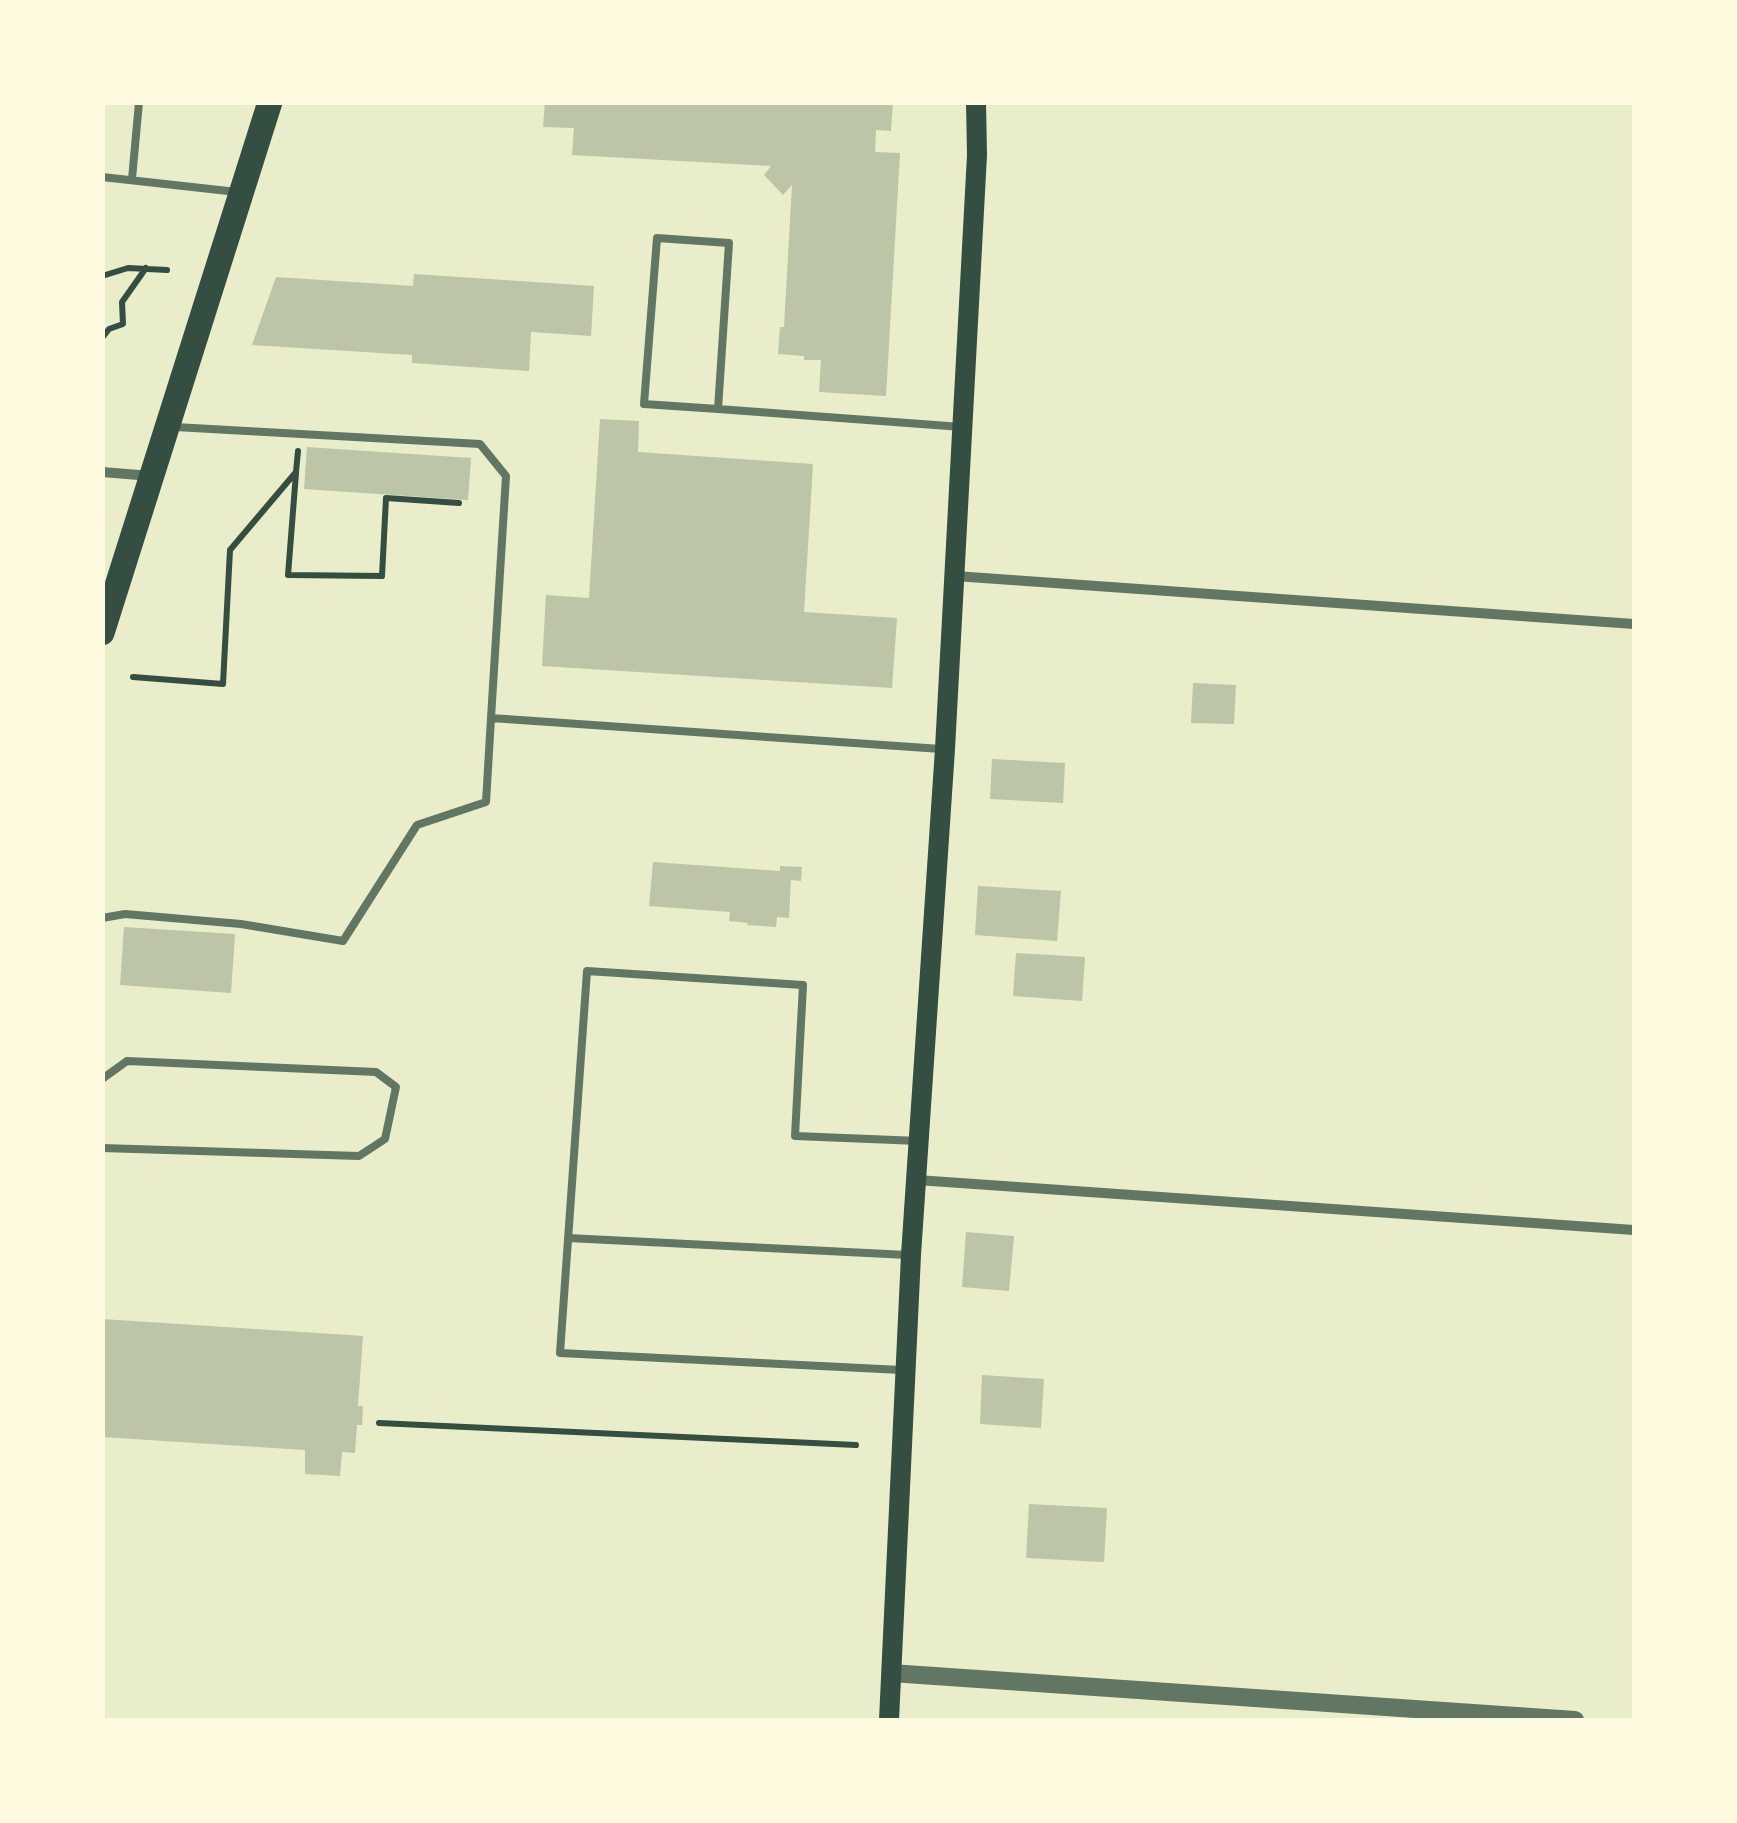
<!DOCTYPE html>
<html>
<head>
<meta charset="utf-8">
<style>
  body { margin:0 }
  #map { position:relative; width:1737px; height:1823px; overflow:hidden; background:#e9edc9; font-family:"Asap Condensed",sans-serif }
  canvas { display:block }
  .frame { position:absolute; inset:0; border:105px solid #fefae0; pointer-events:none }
</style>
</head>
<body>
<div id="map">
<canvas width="1737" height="1823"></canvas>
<div class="frame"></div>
</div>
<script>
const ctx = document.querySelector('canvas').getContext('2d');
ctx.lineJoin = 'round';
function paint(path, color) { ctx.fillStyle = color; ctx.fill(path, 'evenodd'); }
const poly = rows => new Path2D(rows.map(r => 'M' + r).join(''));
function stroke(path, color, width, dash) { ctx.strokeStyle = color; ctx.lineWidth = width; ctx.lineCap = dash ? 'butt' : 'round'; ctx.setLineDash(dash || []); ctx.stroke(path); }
const building = poly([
  [545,102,893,102,891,131,876,130,875,152,900,153,886,396,819,392,821,360,804,360,804,356,778,354,780,327,784,327,792,185,783,195,764,175,771,166,572,155,574,128,543,127],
  [414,274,594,286,591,336,531,332,529,371,412,363,412,355,252,345,276,277,413,286],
  [600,419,639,421,638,452,813,464,804,612,897,618,892,688,542,666,546,595,589,598],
  [307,447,471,458,468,500,304,489],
  [1193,683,1236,685,1234,724,1191,723],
  [992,759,1065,763,1063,803,990,799],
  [653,862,780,871,780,866,802,867,801,881,791,880,789,918,777,917,776,927,747,925,748,923,729,921,730,912,649,906],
  [978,886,1061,891,1057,941,975,935],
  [124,927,235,934,231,993,120,985],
  [1016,953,1085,957,1082,1001,1013,996],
  [966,1232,1014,1236,1009,1291,962,1287],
  [102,1319,363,1336,358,1406,363,1406,362,1425,357,1425,355,1453,342,1452,340,1476,305,1474,305,1450,102,1437],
  [982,1375,1044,1379,1041,1428,980,1424],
  [1029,1504,1107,1508,1104,1562,1026,1558]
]);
const path = poly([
  [102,276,128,268,167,270],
  [102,338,109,329,123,324,122,302,146,268],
  [102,384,102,388],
  [296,473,288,575,382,576,386,498,459,503],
  [133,677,223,684,230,550,296,472,298,451],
  [379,1423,856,1445]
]);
const service = poly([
  [102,177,237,192],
  [132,179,139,102],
  [718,409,729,243,657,238,644,404,718,409,962,427],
  [175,427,480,444,506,476,491,718,941,749],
  [102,918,125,914,241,924,343,941,417,825,486,802,491,718],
  [102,1079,127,1061,376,1072,396,1087,385,1139,359,1156,102,1148],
  [568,1238,907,1255],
  [901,1370,560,1353,587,971,803,985,795,1136,919,1141]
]);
const minor = poly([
  [102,472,151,476],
  [955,576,1634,624],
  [917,1180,1634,1230]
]);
const tertiary = poly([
  [891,1673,1575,1720]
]);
const secondary = poly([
  [889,1720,911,1255,945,749,977,155,976,102]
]);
const primary = poly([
  [102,633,270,102]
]);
paint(building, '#bcc5a7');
stroke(path, '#344e41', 6);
stroke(service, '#617663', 8);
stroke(minor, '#617663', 10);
stroke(tertiary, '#617663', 18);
stroke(secondary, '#344e41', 20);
stroke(primary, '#344e41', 25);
</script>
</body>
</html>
